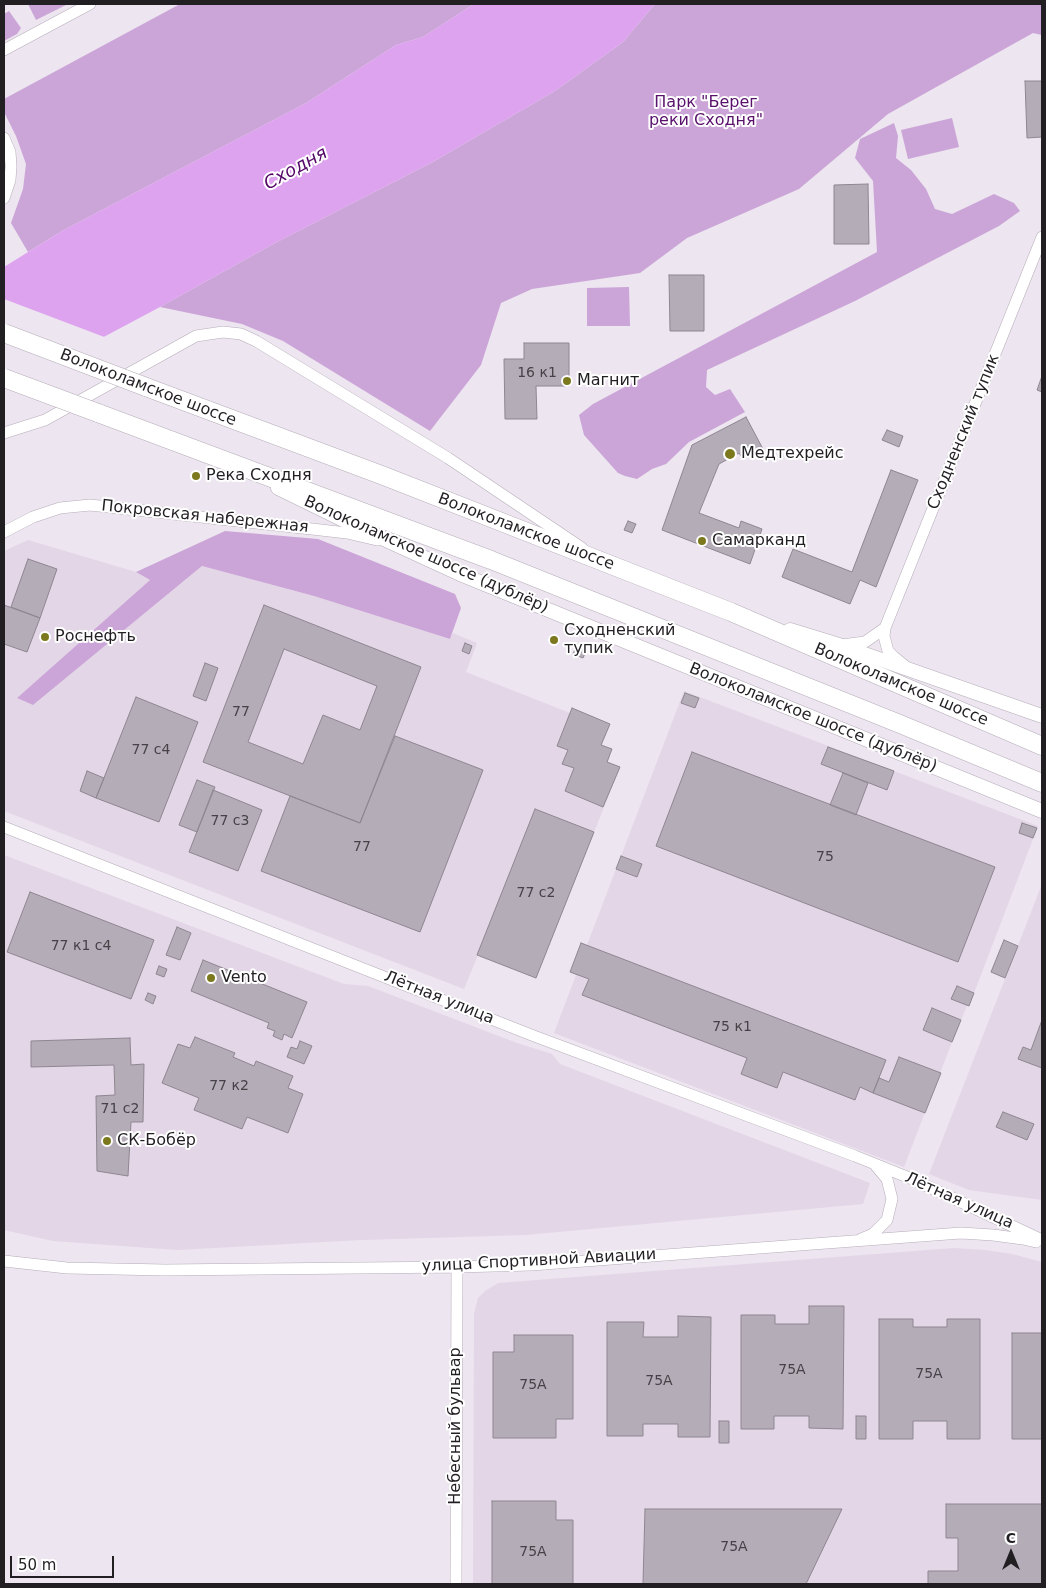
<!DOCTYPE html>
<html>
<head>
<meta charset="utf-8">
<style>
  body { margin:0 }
  #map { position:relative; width:1046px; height:1588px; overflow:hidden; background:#ede5f0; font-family:"DejaVu Sans",sans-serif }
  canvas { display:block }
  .frame { position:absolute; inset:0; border:5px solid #221f23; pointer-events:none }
  .north { position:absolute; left:986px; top:1528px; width:50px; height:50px; -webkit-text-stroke:4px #fff; paint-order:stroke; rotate:0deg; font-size:14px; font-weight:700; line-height:20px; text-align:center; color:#221f23 }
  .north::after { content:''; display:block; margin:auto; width:18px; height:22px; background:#221f23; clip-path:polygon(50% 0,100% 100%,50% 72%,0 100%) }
  .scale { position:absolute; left:10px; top:1556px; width:104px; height:22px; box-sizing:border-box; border:2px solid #221f23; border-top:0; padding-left:6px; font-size:15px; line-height:18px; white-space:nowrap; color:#221f23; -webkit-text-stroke:4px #fff; paint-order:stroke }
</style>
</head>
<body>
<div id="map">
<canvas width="1046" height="1588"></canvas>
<div class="frame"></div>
<div class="north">С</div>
<div class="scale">50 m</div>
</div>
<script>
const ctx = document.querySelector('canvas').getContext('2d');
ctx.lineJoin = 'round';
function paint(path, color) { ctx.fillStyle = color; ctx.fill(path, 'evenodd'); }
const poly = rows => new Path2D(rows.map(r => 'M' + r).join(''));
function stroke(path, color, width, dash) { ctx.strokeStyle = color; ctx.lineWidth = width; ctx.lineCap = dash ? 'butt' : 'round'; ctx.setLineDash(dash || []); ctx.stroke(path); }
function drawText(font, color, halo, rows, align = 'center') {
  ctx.font = font + ' "DejaVu Sans",sans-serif'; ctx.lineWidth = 4; ctx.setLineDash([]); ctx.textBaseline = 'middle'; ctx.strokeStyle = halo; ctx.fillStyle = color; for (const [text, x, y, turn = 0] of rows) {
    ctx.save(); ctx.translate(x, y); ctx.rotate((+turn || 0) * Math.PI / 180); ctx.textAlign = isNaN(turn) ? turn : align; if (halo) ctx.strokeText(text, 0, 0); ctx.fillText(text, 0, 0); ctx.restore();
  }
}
const built = poly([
  [28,540,136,572,150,580,17,698,33,705,202,566,314,596,450,639,453,633,477,643,466,672,570,713,572,708,610,724,602,745,612,749,608,762,620,767,536,978,478,955,464,989,4,811,4,551],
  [684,691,1038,826,974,993,969,1006,967,1006,952,1042,904,1167,554,1033,576,975,570,972,581,943,587,945],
  [4,855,344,984,368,986,517,1043,552,1054,560,1064,870,1183,863,1204,525,1235,361,1240,177,1250,53,1241,4,1230],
  [1042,884,1042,1200,969,1190,929,1174],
  [954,1248,985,1250,1012,1254,1042,1262,1042,1584,473,1584,474,1314,478,1298,485,1291,498,1283]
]);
const green = poly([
  [28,4,68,4,36,20],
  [180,4,474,4,423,37,396,45,306,103,62,231,28,252,11,223,23,189,26,164,16,136,4,112,4,99],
  [655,4,1042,4,1042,35,1033,33,888,114,799,189,687,238,640,273,532,289,501,303,481,365,430,431,283,341,242,324,160,307,275,243,431,163,555,91,623,42],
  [9,11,21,28,17,34,4,41,4,14],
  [952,118,959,147,908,159,901,130],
  [894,123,898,136,896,158,911,170,926,189,935,209,952,214,994,194,1014,203,1020,211,999,226,855,301,707,370,706,387,715,395,730,389,745,412,689,442,666,464,652,469,637,479,625,476,618,473,584,435,579,415,593,404,877,252,873,181,855,158,860,139],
  [629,287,630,326,587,326,587,288],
  [225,531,318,539,455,594,461,608,450,639,314,596,202,566,33,705,17,698,150,580,136,572]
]);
const water = poly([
  [474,4,655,4,623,42,555,91,431,163,275,243,160,307,4,390,4,267,62,231,306,103,396,45,423,37]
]);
const pier = poly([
  [4,299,107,338,4,393]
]);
const building = poly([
  [1025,81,1042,81,1042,137,1027,138,1025,81],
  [868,184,869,244,834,244,834,185,868,184],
  [669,275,704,275,704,331,670,331,669,275],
  [524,343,569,343,569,386,536,386,537,419,505,419,504,359,524,359,524,343],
  [1042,376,1042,392,1037,390,1042,376],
  [746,417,763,449,743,459,739,453,719,464,699,513,739,528,741,521,762,529,750,564,662,530,692,445,746,417],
  [887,430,903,436,899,447,882,440,887,430],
  [891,470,918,480,876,587,860,580,850,604,782,577,793,549,852,572,891,470],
  [628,521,636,524,632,533,624,530,628,521],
  [28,559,57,569,40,618,11,607,28,559],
  [4,605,40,618,27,652,4,644,4,605],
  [264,605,421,667,360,823,203,762,264,605],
  [284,649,377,686,360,730,323,715,303,764,248,742,284,649],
  [465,643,472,646,469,654,462,651,465,643],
  [576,647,586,651,583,658,573,654,576,647],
  [205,663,218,668,206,701,193,696,205,663],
  [685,693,699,698,695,708,681,703,685,693],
  [136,697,198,722,159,822,96,798,136,697],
  [572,708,610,724,601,745,612,749,607,762,620,767,603,807,565,791,574,768,562,764,568,750,557,746,572,708],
  [395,736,483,770,420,932,261,871,290,796,360,823,395,736],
  [828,747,894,771,887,790,821,764,828,747],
  [692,752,995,867,958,962,656,846,692,752],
  [87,771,104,778,96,798,80,791,87,771],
  [843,773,868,783,856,815,830,805,843,773],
  [197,780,215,787,197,832,179,825,197,780],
  [213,790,262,810,238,871,189,852,213,790],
  [535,809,594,832,536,978,477,955,535,809],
  [1022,823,1037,828,1033,838,1019,833,1022,823],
  [621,856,642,864,637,877,616,869,621,856],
  [30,892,154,940,131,999,7,952,30,892],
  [177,927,191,933,180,960,166,955,177,927],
  [1004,940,1018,946,1005,978,991,972,1004,940],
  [581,943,886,1060,873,1093,860,1087,855,1100,783,1072,777,1088,741,1074,747,1058,582,995,589,979,570,972,581,943],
  [203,960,307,1002,292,1038,284,1034,282,1040,273,1036,275,1031,267,1028,269,1023,191,991,203,960],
  [159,966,167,969,164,977,156,974,159,966],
  [957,986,974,993,969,1006,951,999,957,986],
  [148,993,156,996,153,1004,145,1000,148,993],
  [932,1008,961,1020,952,1042,923,1030,932,1008],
  [1042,1020,1042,1068,1018,1059,1023,1047,1031,1050,1042,1020],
  [195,1037,235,1053,233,1057,254,1066,256,1061,293,1076,288,1088,303,1094,288,1133,247,1117,242,1129,194,1110,199,1098,162,1083,178,1044,190,1048,195,1037],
  [130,1038,131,1065,144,1064,143,1122,131,1122,128,1176,97,1171,96,1096,115,1095,114,1065,31,1067,31,1041,130,1038],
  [300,1041,312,1046,304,1064,287,1057,291,1047,297,1049,300,1041],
  [899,1057,941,1073,925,1113,873,1093,879,1078,889,1082,899,1057],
  [1003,1112,1034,1124,1027,1140,996,1127,1003,1112],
  [809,1306,844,1306,843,1429,809,1428,809,1416,774,1416,774,1429,741,1429,741,1315,775,1315,775,1324,809,1324,809,1306],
  [678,1316,711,1317,710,1437,678,1437,678,1424,643,1424,643,1436,607,1436,607,1322,644,1322,643,1337,678,1337,678,1316],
  [879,1319,913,1319,913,1327,947,1327,947,1319,980,1319,980,1439,947,1439,947,1421,913,1421,913,1439,879,1439,879,1319],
  [1012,1333,1042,1333,1042,1439,1012,1439,1012,1333],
  [514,1335,573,1335,573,1419,556,1419,556,1438,493,1438,493,1352,514,1352,514,1335],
  [856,1416,866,1416,866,1439,856,1439,856,1416],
  [719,1421,729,1421,729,1443,719,1443,719,1421],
  [492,1501,556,1501,556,1520,573,1520,573,1584,492,1584,492,1501],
  [946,1504,1042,1504,1042,1584,928,1584,928,1571,958,1571,958,1538,946,1538,946,1504],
  [645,1509,842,1509,806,1584,643,1584,645,1509]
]);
const minor = poly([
  [4,50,90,4],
  [4,138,10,152,11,166,10,180,4,198],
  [4,433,45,420,196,336,223,332,241,334,256,341,448,458,582,548],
  [4,532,33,517,60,508,90,505,312,529,347,533,377,540],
  [842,645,865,642,885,628],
  [905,666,894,657,888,651,884,636,885,628,1042,237],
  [4,827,534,1036,855,1156,912,1179,1042,1240],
  [861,1239,873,1234,887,1220,892,1199,887,1179,876,1166],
  [4,1261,67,1268,165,1270,457,1267,531,1265,961,1233,993,1235,1023,1239,1036,1242],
  [456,1584,457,1267]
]);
const tertiary = poly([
  [278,488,364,530,460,574,1042,811],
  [790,630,839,645,1042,716]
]);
const primary = poly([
  [146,387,384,476,731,612,1042,746],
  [98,413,491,560,900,724,1042,783]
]);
const primaryBridge = poly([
  [4,333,146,387],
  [4,378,98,413]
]);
const markers = [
  [567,381,5,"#7b781e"],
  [730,454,6,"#7b781e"],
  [196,476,5,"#7b781e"],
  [702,541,5,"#7b781e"],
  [45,637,5,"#7b781e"],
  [554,640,5,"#7b781e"],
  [211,978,5,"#7b781e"],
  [107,1141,5,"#7b781e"]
];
const numberNames = [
  ["16 к1",537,373],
  ["77",241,712],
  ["77 с4",151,750],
  ["77 с3",230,821],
  ["77",362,847],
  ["75",825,857],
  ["77 с2",536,893],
  ["77 к1 с4",81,946],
  ["75 к1",732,1027],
  ["77 к2",229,1086],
  ["71 с2",120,1109],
  ["75А",792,1370],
  ["75А",929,1374],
  ["75А",659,1381],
  ["75А",533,1385],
  ["75А",734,1547],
  ["75А",533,1552]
];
const parkNames = [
  ["Парк \"Берег",706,103],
  ["реки Сходня\"",706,121]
];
const poiNames = [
  ["Магнит",577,381],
  ["Медтехрейс",741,454],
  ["Река Сходня",206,476],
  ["Самарканд",712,541],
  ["Сходненский",564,631],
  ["тупик",564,649],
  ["Роснефть",55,637],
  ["Vento",221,978],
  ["СК-Бобёр",117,1141]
];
const streetNames = [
  ["Волоколамское шоссе",148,388,21],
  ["Сходненский тупик",964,432,-68],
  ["Покровская набережная",205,517,6],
  ["Волоколамское шоссе",526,532,21],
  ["Волоколамское шоссе (дублёр)",426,555,24],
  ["Волоколамское шоссе",901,685,23],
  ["Волоколамское шоссе (дублёр)",813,718,22],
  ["Лётная улица",439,998,22],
  ["Лётная улица",959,1201,24],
  ["улица Спортивной Авиации",539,1261,-3],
  ["Небесный бульвар",456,1426,-90]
];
const waterNames = [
  ["Сходня",296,169,-29]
];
paint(built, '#e3d6e7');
paint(green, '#cba5d7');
paint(water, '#dda3ef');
paint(pier, '#ede5f0');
paint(building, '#b4adb7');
stroke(building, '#8e8791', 1);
stroke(minor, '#b5adb8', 12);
stroke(tertiary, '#b5adb8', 15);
stroke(primary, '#b5adb8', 19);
stroke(minor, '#fff', 11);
stroke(tertiary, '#fff', 14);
stroke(primary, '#fff', 18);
stroke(primaryBridge, '#b5adb8', 19, []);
stroke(primaryBridge, '#fff', 18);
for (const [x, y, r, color] of markers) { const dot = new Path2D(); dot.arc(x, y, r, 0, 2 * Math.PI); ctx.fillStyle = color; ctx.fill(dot); stroke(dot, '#fff', 2); }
drawText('14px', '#464248', null, numberNames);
drawText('16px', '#59116c', '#fff', parkNames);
drawText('16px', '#221f23', '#fff', poiNames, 'left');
drawText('16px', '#221f23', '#fff', streetNames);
drawText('italic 18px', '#540867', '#fff', waterNames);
</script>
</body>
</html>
